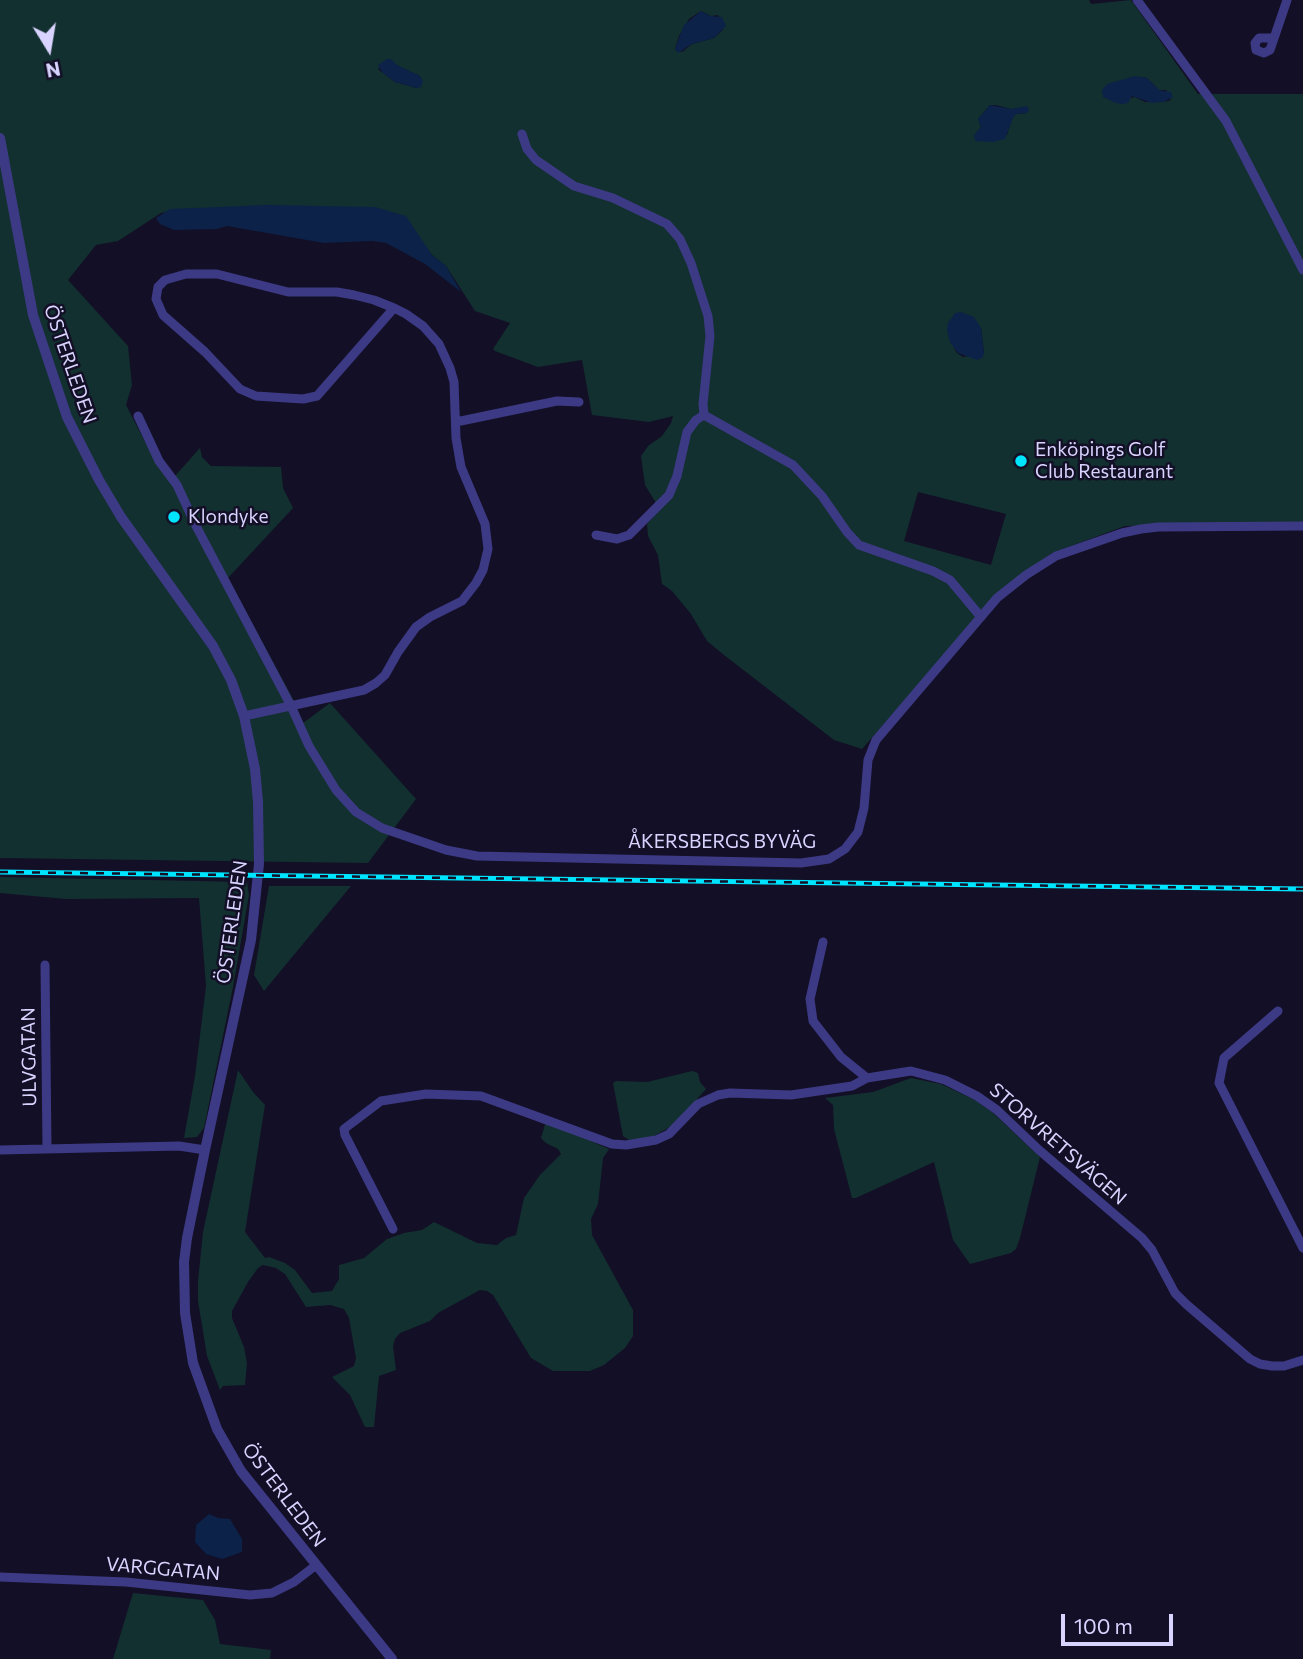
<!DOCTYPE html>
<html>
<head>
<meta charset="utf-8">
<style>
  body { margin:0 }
  #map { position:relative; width:1303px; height:1659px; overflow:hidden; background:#130f26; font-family:Commissioner,sans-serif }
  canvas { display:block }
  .north { position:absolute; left:14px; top:14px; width:70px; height:70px; -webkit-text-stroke:5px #130f26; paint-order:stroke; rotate:169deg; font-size:19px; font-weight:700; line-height:28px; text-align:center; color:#d9d4ff }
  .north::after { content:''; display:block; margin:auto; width:24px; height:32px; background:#d9d4ff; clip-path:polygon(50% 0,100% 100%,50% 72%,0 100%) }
  .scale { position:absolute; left:1061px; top:1614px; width:112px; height:32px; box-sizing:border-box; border:4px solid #d9d4ff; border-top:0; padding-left:9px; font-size:21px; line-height:24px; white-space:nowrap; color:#d9d4ff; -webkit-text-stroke:5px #130f26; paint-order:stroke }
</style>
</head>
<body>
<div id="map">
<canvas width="1303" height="1659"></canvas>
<div class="north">N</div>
<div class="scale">100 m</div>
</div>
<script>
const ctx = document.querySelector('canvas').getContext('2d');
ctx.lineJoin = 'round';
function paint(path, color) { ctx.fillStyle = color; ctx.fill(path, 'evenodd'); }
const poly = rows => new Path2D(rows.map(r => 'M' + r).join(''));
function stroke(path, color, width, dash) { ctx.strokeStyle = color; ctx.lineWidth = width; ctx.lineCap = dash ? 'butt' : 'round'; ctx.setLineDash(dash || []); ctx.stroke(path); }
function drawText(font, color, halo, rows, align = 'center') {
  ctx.font = font + ' Commissioner,sans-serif'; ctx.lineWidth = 5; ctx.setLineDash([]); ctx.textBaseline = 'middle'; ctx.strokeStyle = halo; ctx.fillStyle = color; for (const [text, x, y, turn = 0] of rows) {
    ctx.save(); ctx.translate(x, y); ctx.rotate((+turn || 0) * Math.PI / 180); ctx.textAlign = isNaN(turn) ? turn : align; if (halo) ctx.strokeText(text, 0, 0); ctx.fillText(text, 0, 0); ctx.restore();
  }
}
const green = poly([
  [0,0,1089,0,1091,4,1131,0,1198,94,1303,94,1303,522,1125,526,1052,553,1015,580,974,621,862,749,834,740,724,655,707,641,691,614,672,591,662,584,658,555,648,536,647,524,671,496,656,503,645,485,641,456,648,446,662,436,671,423,673,416,649,422,592,415,582,360,538,367,495,351,493,349,510,323,475,311,446,266,432,255,420,239,220,209,184,209,161,213,118,241,96,245,68,280,128,346,132,385,126,405,156,463,174,477,200,448,202,457,211,466,281,467,283,488,293,508,228,578,293,699,303,723,330,703,416,799,368,863,0,858],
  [701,11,711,16,718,15,723,30,714,38,692,44,682,52,675,49,679,36,689,19],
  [391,59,396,65,420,76,417,88,395,82,378,69],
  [1141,77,1147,78,1159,90,1166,90,1171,100,1164,102,1145,102,1135,97,1130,98],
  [990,105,996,105,1011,109,1023,107,1027,113,1016,114,1012,118,1007,135,977,132,981,127,978,119],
  [981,328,984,353,963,357,957,353,954,348],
  [918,492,1006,514,991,565,904,541],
  [0,877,247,882,249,895,233,987,204,1128,197,1137,184,1138,195,1076,206,986,199,898,66,899,0,893],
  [269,886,351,886,264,991,254,975],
  [238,1070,253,1092,265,1105,245,1232,265,1258,269,1257,285,1263,295,1270,312,1293,332,1291,339,1279,339,1265,364,1258,387,1239,404,1233,422,1230,434,1222,477,1243,497,1245,506,1238,516,1235,524,1198,540,1175,561,1154,558,1149,546,1143,541,1138,546,1121,609,1149,603,1158,598,1204,591,1219,592,1235,633,1310,633,1336,625,1348,604,1365,590,1371,553,1371,531,1358,493,1295,487,1291,480,1290,438,1313,430,1321,400,1333,395,1339,393,1346,396,1370,379,1376,374,1427,365,1427,350,1395,332,1377,354,1366,356,1358,349,1318,344,1309,330,1305,306,1307,285,1274,276,1268,263,1265,258,1268,248,1282,232,1311,232,1318,244,1347,247,1363,245,1385,223,1386,220,1390,207,1356,198,1301,198,1281,203,1232],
  [692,1071,698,1073,700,1082,706,1089,675,1124,654,1136,640,1139,629,1140,623,1136,613,1083,616,1081,647,1082],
  [911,1078,941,1084,975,1100,993,1113,1040,1157,1020,1238,1016,1249,1011,1253,970,1264,953,1240,934,1162,856,1198,852,1198,834,1129,833,1105,825,1098,873,1092],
  [133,1593,203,1600,215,1620,220,1644,271,1650,270,1659,113,1659]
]);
const water = poly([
  [701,11,710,16,722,17,726,26,714,38,692,44,678,53,675,49,684,25],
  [387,59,391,59,397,65,420,76,423,81,421,87,417,88,395,82,382,72,378,65],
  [1135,76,1147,78,1159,90,1171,92,1173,97,1164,102,1152,103,1132,96,1128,103,1123,104,1116,103,1103,97,1102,90,1107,84],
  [990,105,1011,109,1027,106,1029,110,1027,113,1016,114,1013,118,1005,139,993,142,975,141,974,135,981,127,978,119],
  [267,205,375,207,406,216,432,255,446,266,461,292,425,264,386,243,372,241,324,243,227,226,217,229,174,230,160,224,156,218,170,209],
  [961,312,974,317,981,328,984,354,982,358,977,360,958,353,950,342,947,330,948,323,955,313],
  [209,1514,218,1518,230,1519,242,1539,242,1552,222,1559,206,1554,195,1542,196,1525]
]);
const minor = poly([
  [1137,0,1226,121,1303,270],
  [1273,38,1259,38,1255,43,1256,50,1264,53,1270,50,1287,0],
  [522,134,527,149,536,160,574,186,613,198,667,224,680,239,691,263,708,316,710,336,703,404,704,415],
  [704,415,793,465,822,496,847,532,859,545,933,571,950,580,981,617],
  [138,416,159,461,177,485,195,524,291,706,309,746,336,790,356,812,382,828,446,850,477,856,801,863,829,859,845,849,858,832,864,808,868,760,876,740,997,598,1026,575,1056,556,1122,533,1141,529,1158,527,1303,526],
  [456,422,557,401,579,402],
  [596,535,617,539,629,535,669,495,677,476,687,432,696,420,704,415],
  [244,716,364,690,376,683,385,675,398,652,416,627,430,617,462,601,476,583,483,570,488,549,485,524,461,467,456,438,454,382,450,368,439,344,423,326,406,314,394,308,374,300,354,295,337,292,288,292,217,274,186,274,165,280,158,287,156,299,163,315,205,352,240,389,256,396,303,399,317,396,394,308],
  [823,942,810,999,813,1021,841,1057,867,1078],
  [45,965,47,1148],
  [1278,1011,1224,1058,1219,1083,1303,1248],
  [0,1150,179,1146,205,1150],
  [393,1229,345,1135,344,1129,381,1101,426,1094,481,1096,612,1144,626,1145,656,1140,669,1134,698,1104,718,1095,730,1093,791,1095,852,1086,867,1078,911,1071,945,1080,977,1096,997,1110,1039,1150,1142,1238,1152,1250,1175,1293,1186,1304,1250,1359,1260,1364,1272,1366,1284,1366,1303,1360],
  [0,1577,126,1582,250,1595,272,1593,294,1582,315,1566]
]);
const tertiary = poly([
  [0,138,33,315,67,417,99,480,121,517,213,646,231,680,244,716,255,769,258,802,259,864,251,940,205,1150,187,1238,184,1262,185,1313,193,1363,217,1429,241,1471,392,1659]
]);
const rail = poly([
  [0,872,1303,889]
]);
const markers = [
  [1021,461,7,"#00e5ff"],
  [174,517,7,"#00e5ff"]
];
const streetNames = [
  ["ÖSTERLEDEN",70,364,71],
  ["ÅKERSBERGS BYVÄG",722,842],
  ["ÖSTERLEDEN",232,922,-82],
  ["ULVGATAN",29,1057,-91],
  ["STORVRETSVÄGEN",1058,1144,41],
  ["ÖSTERLEDEN",284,1495,53],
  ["VARGGATAN",163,1569,5]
];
const poiNames = [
  ["Enköpings Golf",1035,450],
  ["Club Restaurant",1035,472],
  ["Klondyke",188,517]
];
paint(green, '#12302f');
paint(water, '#0c2248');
stroke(minor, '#3d3a85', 9);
stroke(tertiary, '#3d3a85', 10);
stroke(rail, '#00e5ff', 5);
stroke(rail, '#130f26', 2.5, [8]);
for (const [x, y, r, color] of markers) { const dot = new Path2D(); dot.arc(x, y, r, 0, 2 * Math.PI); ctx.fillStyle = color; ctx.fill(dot); stroke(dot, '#130f26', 2.5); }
drawText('19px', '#d9d4ff', '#130f26', streetNames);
drawText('19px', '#d9d4ff', '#130f26', poiNames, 'left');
</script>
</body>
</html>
